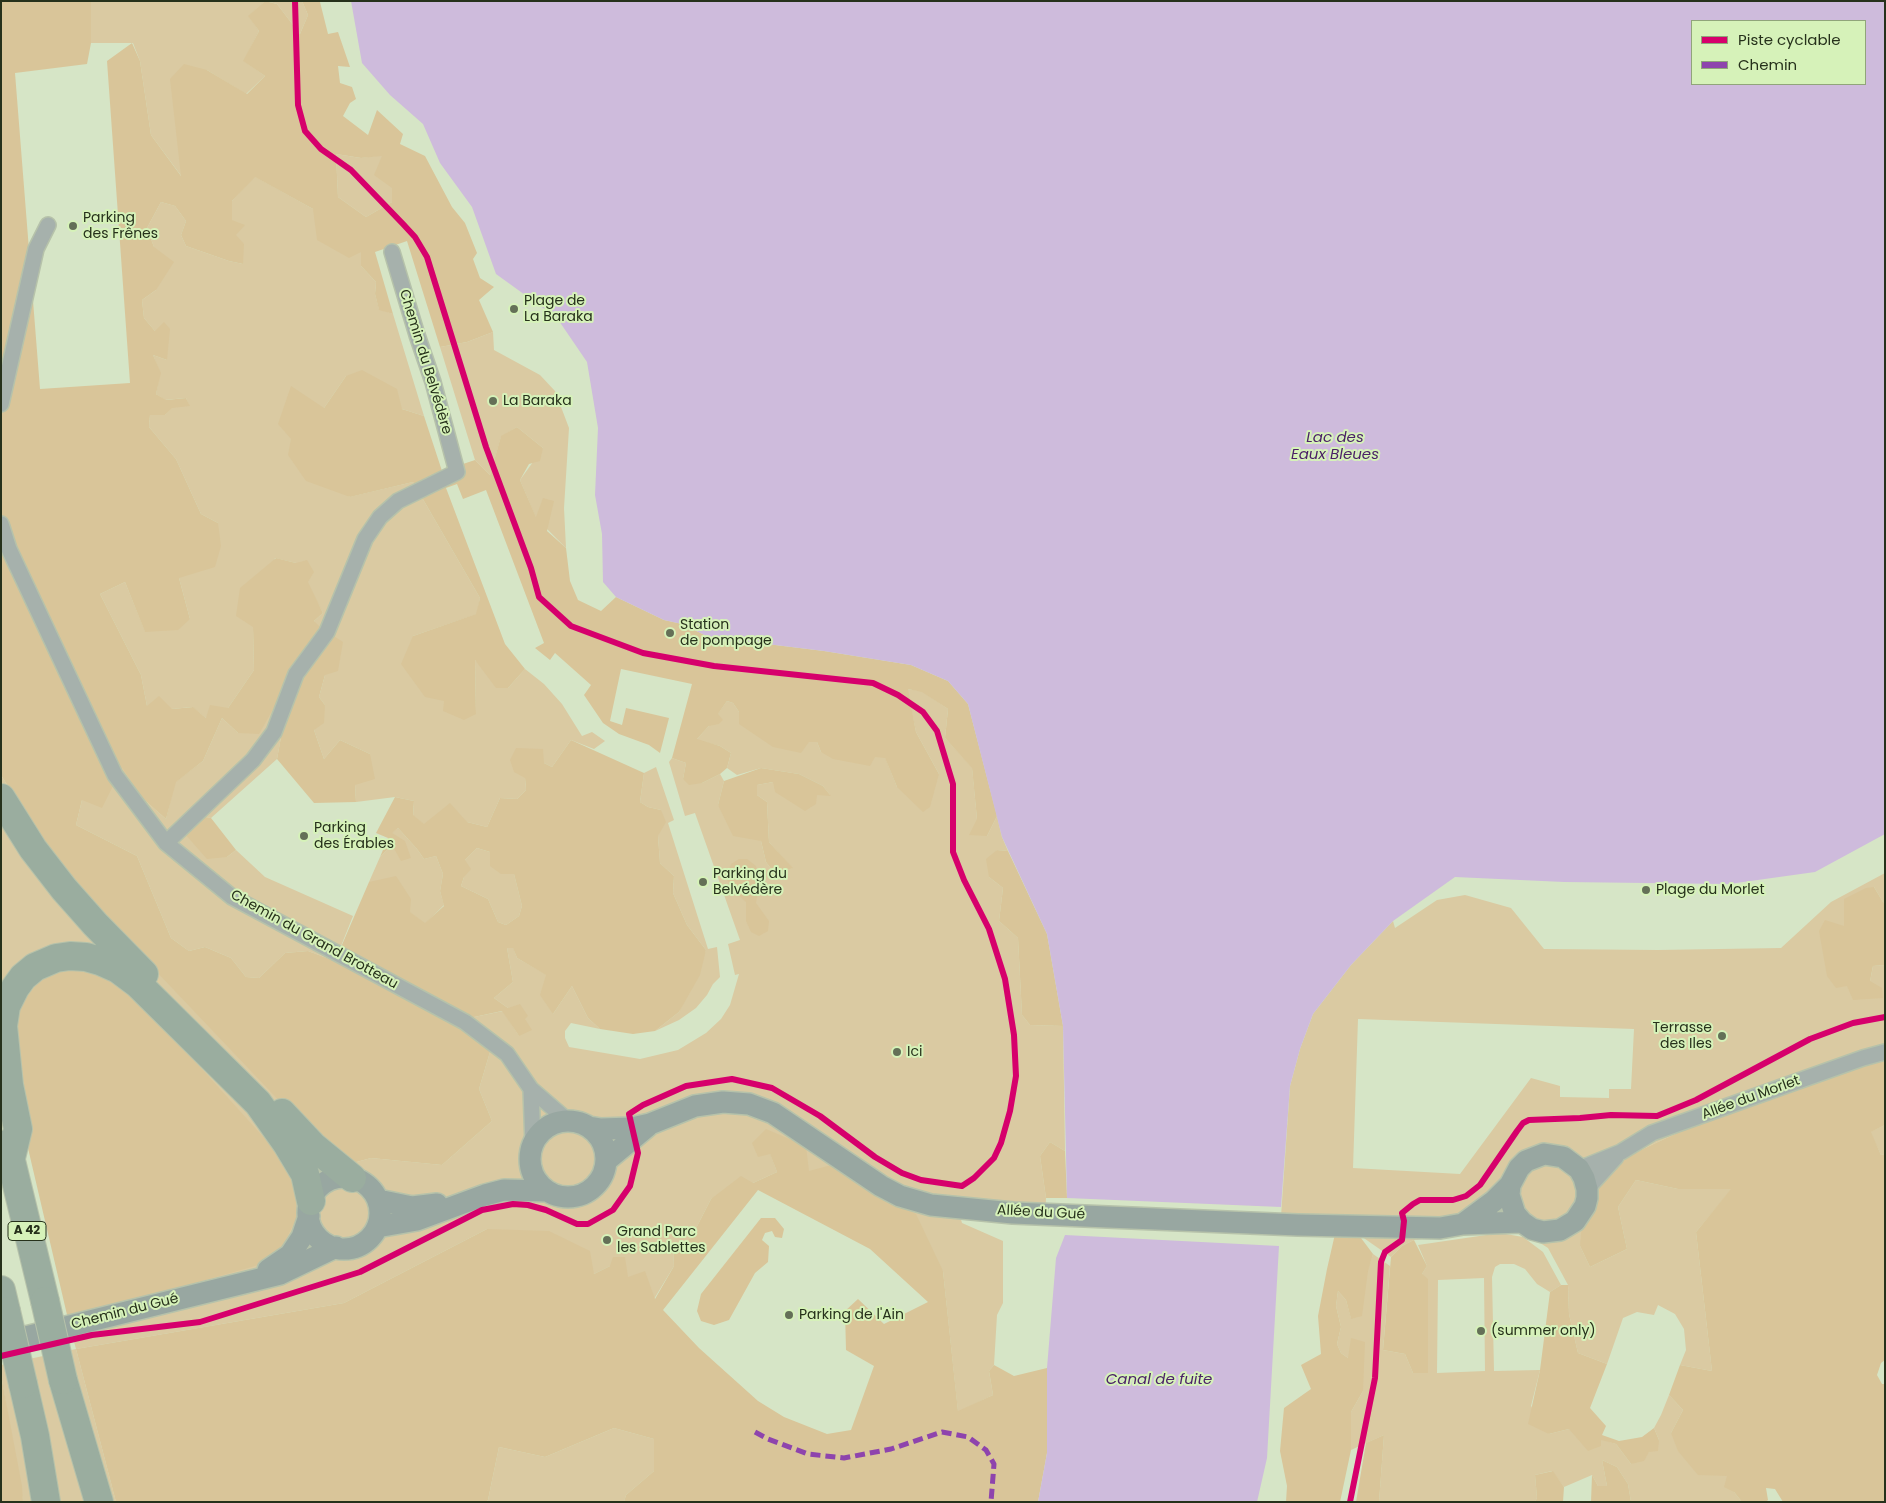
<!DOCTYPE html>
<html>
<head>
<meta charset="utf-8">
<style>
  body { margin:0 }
  #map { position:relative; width:1886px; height:1503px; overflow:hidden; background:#d6e5c6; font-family:Poppins,sans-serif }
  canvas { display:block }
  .frame { position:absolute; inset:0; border:2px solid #26311b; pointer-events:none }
  .legend { position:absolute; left:1691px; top:20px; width:175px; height:65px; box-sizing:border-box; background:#d6f2b9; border:1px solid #90a57a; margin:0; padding:6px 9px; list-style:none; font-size:15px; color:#26311b }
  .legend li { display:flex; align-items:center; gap:10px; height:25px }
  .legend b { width:25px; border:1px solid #90a57a }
</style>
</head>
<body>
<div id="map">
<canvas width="1886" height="1503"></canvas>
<div class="frame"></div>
<ul class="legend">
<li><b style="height:6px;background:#d6006c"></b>Piste cyclable</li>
<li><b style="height:6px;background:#8e44ad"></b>Chemin</li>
</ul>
</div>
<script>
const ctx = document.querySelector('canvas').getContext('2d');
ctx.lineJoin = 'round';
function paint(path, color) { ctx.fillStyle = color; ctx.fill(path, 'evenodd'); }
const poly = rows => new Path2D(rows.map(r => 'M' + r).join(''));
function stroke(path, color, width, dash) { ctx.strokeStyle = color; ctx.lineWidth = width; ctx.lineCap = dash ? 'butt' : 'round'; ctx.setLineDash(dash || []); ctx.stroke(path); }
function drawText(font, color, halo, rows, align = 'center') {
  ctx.font = font + ' Poppins,sans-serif'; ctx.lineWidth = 4; ctx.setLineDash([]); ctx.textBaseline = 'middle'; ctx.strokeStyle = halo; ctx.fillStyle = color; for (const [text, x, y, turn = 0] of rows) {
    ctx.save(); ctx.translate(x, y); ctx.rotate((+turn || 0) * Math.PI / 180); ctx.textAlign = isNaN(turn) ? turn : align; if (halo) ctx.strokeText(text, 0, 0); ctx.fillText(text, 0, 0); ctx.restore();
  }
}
const green = poly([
  [91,1,265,1,249,16,259,31,244,61,265,76,246,94,207,70,182,177,151,135,140,61,133,43,91,43],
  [266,1,302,1,308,15,300,34,277,4],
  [336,154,361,158,382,155,392,187,392,202,366,217,338,197],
  [254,176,313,209,361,252,361,266,376,282,375,294,379,309,393,314,424,416,402,409,346,376,324,408,349,497,413,482,480,598,477,614,413,636,444,701,476,714,475,660,508,688,525,669,544,684,562,704,582,736,592,732,605,741,594,749,571,740,552,767,544,763,525,778,526,790,517,799,500,798,487,827,467,822,424,825,413,816,414,801,395,797,356,802,355,785,370,754,340,740,324,759,314,730,325,705,319,697,325,675,319,637,314,621,323,613,296,563,275,558,253,626,254,670,228,708,206,718,192,707,172,709,147,706,141,675,100,594,125,582,145,631,190,619,179,578,218,523,201,514,176,459,149,427,150,415,165,415,172,407,189,405,186,398,165,400,156,394,160,373,153,355,167,360,155,331,144,318,142,300,156,290,154,247,147,228,161,202,175,206,186,221,181,235,186,246,229,261,243,264,232,220,232,201],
  [493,332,494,350,540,375,555,391,569,428,564,508,566,548,536,518,520,480,543,448,517,427,501,437,490,475,475,460,440,347,467,342],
  [907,689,922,691,948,709,945,738,972,767,977,819,987,836,997,816,1002,837,1008,851,997,850,989,877,1003,888,999,921,1018,938,1022,1015,1030,1025,1063,1026,1065,1151,1050,1142,1040,1156,1046,1198,1045,1221,960,1216,962,1223,1003,1241,1003,1303,997,1315,994,1365,989,1371,993,1395,958,1412,943,1271,809,1171,770,1153,777,1172,753,1183,711,1199,691,1238,673,1248,674,1266,654,1299,628,1278,610,1266,594,1274,487,1229,344,1303,76,1349,116,1502,23,1502,1,1375,1,1365,76,1349,68,1319,19,1007,1,1026,1,775,59,869,353,1163,371,1158,442,1165,492,1121,479,1089,490,1052,475,1038,474,1017,503,1011,519,1036,508,1008,494,998,513,982,507,948,513,947,517,958,547,975,553,1014,572,986,588,1018,600,1029,571,1023,565,1031,565,1038,569,1047,640,1059,678,1050,706,1033,721,1019,730,1005,739,974,735,975,728,944,740,940,695,813,685,816,669,762,672,758,686,763,683,779,702,783,720,774,724,781,718,805,761,841,766,862,775,874,792,868,769,842,767,802,757,795,757,785,773,782,817,795,830,795,823,786,799,774,761,768,737,775,727,768,731,753,720,746,696,740,709,726,727,701,733,703,739,712,809,742,817,742,821,752,885,757,897,787,939,774,916,732],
  [276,704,285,715,277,759,211,818,201,816,227,857,236,850,265,877,353,916,335,961,308,951,285,953,259,978,246,977,231,958,205,947,189,951,171,938,137,856,76,825,82,800,122,767,141,797,166,819,175,782,203,761,222,718,238,733],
  [656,767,674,820,668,823,708,949,717,947,720,977,713,984,707,995,696,1008,679,1020,655,1031,679,1012,706,950,687,925,673,893,674,876,660,863,658,836,661,810,648,807,640,802,644,773],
  [398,828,417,849,424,859,436,856,443,874,440,891,444,905,425,924,369,882,380,857,392,845,392,832],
  [477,848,490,852,514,874,522,906,519,916,506,925,498,922,488,899,461,886,464,877,465,860],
  [1885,873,1885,903,1883,902,1874,887,1870,981,1873,966,1885,965,1885,1061,1872,1063,1690,1127,1628,1156,1580,1246,1590,1267,1627,1249,1618,1207,1636,1180,1678,1189,1732,1189,1696,1232,1712,1371,1680,1365,1686,1350,1684,1329,1675,1314,1658,1305,1654,1315,1637,1312,1623,1318,1607,1364,1578,1353,1569,1314,1568,1285,1548,1248,1523,1232,1465,1234,1414,1240,1402,1246,1391,1257,1358,1234,1280,1231,1290,1086,1300,1049,1313,1014,1351,965,1393,921,1395,928,1437,900,1465,895,1511,908,1544,949,1658,950,1781,948,1831,902],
  [1358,1019,1634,1029,1631,1089,1609,1089,1609,1098,1560,1097,1560,1086,1531,1078,1460,1174,1353,1168],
  [1885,1125,1885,1154,1881,1155,1870,1132],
  [1500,1233,1523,1237,1543,1252,1561,1285,1550,1292,1537,1284,1525,1269,1514,1264,1500,1264,1495,1267,1492,1277,1494,1371,1540,1370,1531,1406,1549,1434,1569,1429,1616,1444,1631,1464,1649,1452,1659,1440,1654,1428,1661,1415,1669,1395,1683,1410,1671,1433,1727,1476,1734,1492,1742,1502,1631,1502,1628,1484,1617,1467,1602,1460,1607,1486,1598,1486,1592,1475,1564,1487,1552,1471,1535,1475,1537,1498,1535,1502,1379,1502,1384,1435,1351,1450,1351,1412,1363,1391,1348,1358,1341,1353,1337,1344,1341,1327,1336,1306,1338,1291,1346,1300,1351,1318,1373,1254,1390,1266,1383,1350,1405,1354,1413,1373,1422,1274,1427,1266,1418,1245],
  [1484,1278,1485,1371,1437,1373,1438,1280],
  [614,1428,654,1439,654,1471,626,1495,624,1502,486,1502,488,1500,499,1447,545,1457]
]);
const forest = poly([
  [1,1,91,1,91,43,87,64,15,73,40,389,130,383,107,61,132,43,140,61,151,135,181,176,170,79,184,64,207,70,247,94,265,76,243,61,259,31,248,16,265,1,277,4,300,34,308,15,302,1,323,1,320,2,328,34,338,32,350,67,338,66,340,83,352,87,356,99,350,103,343,116,368,135,377,110,403,134,400,144,425,156,452,207,465,223,477,253,473,259,480,278,494,287,479,300,493,332,467,342,440,347,407,241,375,252,393,314,379,310,375,294,376,282,361,266,361,252,349,258,317,240,313,209,255,177,232,201,232,220,245,225,236,235,244,244,243,264,229,261,186,246,181,235,186,221,175,206,161,202,147,228,154,247,174,262,156,290,142,300,144,318,155,331,164,322,170,329,167,360,153,355,161,373,156,394,166,400,186,398,190,406,172,408,165,415,150,415,149,427,176,459,201,514,218,523,221,546,215,567,179,578,190,619,178,630,145,632,125,582,100,594,141,675,147,706,159,696,172,709,193,707,206,718,210,705,228,708,254,670,253,627,236,616,240,588,276,558,296,563,307,560,314,572,308,582,323,613,314,621,321,628,343,642,338,671,325,675,319,697,325,705,324,723,314,730,324,759,340,740,370,754,375,779,355,785,356,802,314,803,277,759,285,715,276,704,259,734,238,733,222,718,203,761,176,782,166,819,141,797,122,768,102,808,82,800,76,825,137,856,171,938,189,951,205,947,231,958,246,977,259,978,285,953,308,951,335,961,369,882,396,876,411,899,410,912,425,923,444,906,440,891,443,874,436,856,424,859,417,849,398,828,392,833,405,841,411,858,401,861,392,845,380,857,388,838,376,833,395,797,414,801,413,815,424,824,450,803,467,822,487,827,500,798,517,799,526,790,525,778,514,772,510,760,516,748,543,749,544,763,552,767,571,740,644,773,640,802,648,807,661,810,666,822,658,836,660,863,674,876,673,893,687,925,706,950,700,975,679,1012,655,1031,633,1034,600,1029,588,1018,572,986,553,1014,540,995,546,975,517,958,513,948,507,948,513,982,494,998,508,1008,520,1004,528,1016,525,1019,532,1030,519,1036,502,1011,474,1017,475,1038,490,1052,479,1089,492,1121,442,1165,371,1158,353,1163,307,1130,59,869,1,775],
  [336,154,361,158,382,156,374,175,392,188,392,202,366,217,338,197],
  [477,848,490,852,490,866,501,874,514,874,522,906,519,916,506,925,498,922,488,899,461,886,464,877,471,869,465,860],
  [362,370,397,389,402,409,424,416,442,471,475,460,490,475,501,436,517,427,543,448,540,461,529,464,520,480,536,517,543,498,554,501,547,531,566,548,570,581,578,600,601,611,616,597,664,620,682,624,717,641,767,644,824,651,911,665,948,681,968,704,997,816,987,836,969,835,977,819,972,768,945,738,948,709,922,692,908,689,916,732,939,774,930,807,923,812,897,787,885,758,875,757,870,766,833,759,821,752,817,742,809,742,801,753,773,747,739,724,739,712,733,703,727,701,718,714,723,720,719,724,709,726,697,739,720,746,731,753,727,768,720,774,702,783,689,785,683,779,686,763,672,758,692,684,621,669,610,721,622,725,626,708,669,718,660,753,649,745,619,734,603,723,584,695,591,685,555,653,550,660,535,648,544,643,486,490,463,499,457,484,446,488,505,644,525,669,508,688,496,688,475,660,476,714,464,720,443,711,444,701,425,697,401,664,413,636,476,614,480,598,413,482,350,497,306,481,288,455,291,439,278,424,291,386,324,408,346,376],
  [761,768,799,774,823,786,831,796,817,795,816,804,805,811,775,792,773,782,757,785,757,795,767,802,769,842,793,868,775,874,766,862,761,841,733,836,718,805,724,781],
  [201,816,211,818,236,850,227,857,207,859,185,834],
  [997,850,1008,851,1047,934,1063,1026,1030,1025,1022,1015,1018,938,999,921,1003,888,989,877,986,859],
  [739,859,747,859,756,866,760,881,756,903,769,921,768,931,759,936,751,932,746,921,746,902,735,892,726,878,731,864],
  [1874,887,1883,902,1885,903,1885,965,1873,966,1870,981,1882,988,1883,998,1853,1000,1847,986,1836,988,1827,976,1819,931,1825,920,1844,926,1844,899,1866,888],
  [71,968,94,972,135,995,285,1161,296,1190,296,1219,283,1246,262,1264,68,1319,9,1067,19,1007,44,975],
  [1885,1061,1885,1125,1871,1132,1881,1155,1885,1154,1885,1360,1881,1363,1877,1375,1882,1384,1885,1384,1885,1502,1783,1502,1775,1489,1766,1488,1768,1500,1766,1502,1742,1502,1734,1492,1724,1487,1727,1476,1698,1475,1678,1451,1671,1433,1683,1410,1669,1395,1680,1365,1712,1371,1696,1232,1731,1189,1678,1189,1636,1180,1618,1207,1627,1249,1590,1267,1580,1246,1582,1224,1596,1191,1628,1156,1690,1127,1872,1063],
  [766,1129,806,1146,809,1171,835,1164,872,1192,916,1214,943,1271,958,1411,993,1395,989,1371,994,1365,1014,1376,1047,1368,1047,1453,1038,1502,624,1502,626,1495,654,1471,654,1439,614,1428,545,1457,499,1447,488,1500,486,1502,116,1502,76,1349,344,1303,487,1229,549,1231,590,1251,594,1274,610,1266,613,1257,625,1257,628,1277,645,1271,655,1299,674,1266,673,1247,691,1238,711,1199,741,1176,753,1183,777,1172,770,1154,758,1157,752,1143],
  [758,1190,870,1249,928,1302,884,1324,858,1299,845,1311,846,1350,874,1366,851,1430,827,1434,784,1417,758,1401,699,1348,663,1310],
  [1050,1142,1065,1151,1067,1198,1046,1198,1040,1156],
  [761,1218,775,1218,784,1229,782,1238,775,1237,772,1231,765,1233,762,1240,769,1246,768,1262,755,1273,729,1320,714,1325,701,1321,697,1311,701,1294],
  [1335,1234,1358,1234,1373,1254,1368,1271,1362,1316,1351,1319,1346,1300,1338,1291,1336,1306,1341,1327,1337,1344,1341,1353,1348,1358,1351,1338,1365,1342,1363,1391,1351,1412,1351,1450,1340,1502,1286,1502,1287,1486,1280,1451,1284,1408,1311,1389,1301,1365,1321,1354,1318,1316,1327,1269],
  [1414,1240,1427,1266,1422,1274,1428,1279,1428,1373,1413,1373,1405,1354,1383,1350,1391,1257,1402,1246],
  [1561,1285,1568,1285,1569,1314,1578,1353,1607,1364,1590,1408,1606,1426,1602,1435,1619,1441,1642,1437,1654,1428,1659,1440,1658,1451,1649,1452,1644,1461,1631,1464,1616,1444,1601,1440,1601,1446,1588,1451,1569,1429,1549,1434,1528,1424,1540,1370,1550,1292],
  [1,1375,22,1486,23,1502,1,1502],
  [1384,1435,1379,1502,1356,1502,1366,1443],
  [1602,1460,1617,1467,1628,1484,1631,1502,1591,1502,1592,1475,1598,1486,1607,1486],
  [1553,1471,1564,1487,1563,1502,1535,1502,1537,1498,1535,1475]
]);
const water = poly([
  [351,1,1885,1,1885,834,1815,872,1729,884,1564,882,1455,877,1393,921,1351,965,1313,1014,1300,1049,1290,1086,1281,1207,1067,1198,1063,1026,1047,934,1002,837,968,704,948,681,911,665,824,651,767,644,717,641,682,624,664,620,616,597,603,582,602,534,595,495,598,428,587,362,557,318,496,274,472,207,440,163,423,124,390,95,362,63],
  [1692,21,1865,21,1865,84,1692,84],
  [1065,1235,1279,1246,1267,1458,1257,1502,1038,1502,1047,1453,1047,1368,1056,1258]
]);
const street = poly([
  [1,404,36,249,48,225],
  [1,524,9,549,115,775,166,843,232,897,465,1022,507,1054,531,1089,568,1121],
  [166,843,253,760,274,732,296,674,327,632,365,539,380,517,398,501,457,472,433,382,417,335,392,252],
  [531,1089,533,1145],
  [1579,1169,1621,1152,1652,1133,1863,1058,1885,1052],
  [1587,1189,1616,1157]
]);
const secondary = poly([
  '530 1159a38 38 0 1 1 76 0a38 38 0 1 1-76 0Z',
  [589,1127,601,1129,632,1128,650,1124,695,1106,723,1102,749,1104,773,1113,881,1186,900,1196,931,1205,1013,1213,1298,1225,1440,1228,1463,1224,1522,1222],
  [606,1161,648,1126],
  '308 1213a36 36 0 1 1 72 0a36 36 0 1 1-72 0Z',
  [378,1200,412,1207,437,1204],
  [1463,1224,1494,1201,1510,1185,1519,1168,1526,1161,1544,1154,1563,1157,1579,1169,1584,1178,1587,1189,1587,1198,1585,1206,1575,1221,1560,1230,1543,1232,1532,1229,1522,1222,1515,1214,1509,1195,1510,1185],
  [377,1227,417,1220,485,1195,504,1190,547,1191],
  [268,1270,290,1255,302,1237,309,1216],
  [1,1343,280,1274,336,1247]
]);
const highway = poly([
  [1,798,33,849,64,889,95,924,144,974],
  [282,1113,313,1146,352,1178],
  [7,1144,45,1301],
  [10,1162,18,1129,9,1085,3,1026,6,1006,15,988,23,977,35,967,56,958,70,956,86,957,100,961,118,969,138,984,258,1103,287,1144,305,1174,311,1201],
  [1,1290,6,1311],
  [63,1380,99,1502],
  [23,1384,35,1436,46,1502]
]);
const highwayBridge = poly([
  [45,1301,63,1380],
  [6,1311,23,1384]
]);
const quiet = poly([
  [755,1432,768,1439,808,1454,844,1458,891,1449,942,1432,968,1437,986,1450,994,1464,991,1502]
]);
const cycleway = poly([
  [1,1356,92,1335,200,1322,360,1272,482,1210,513,1204,528,1205,546,1210,577,1224,588,1224,613,1210,630,1186,638,1153,629,1114,643,1105,686,1086,732,1079,772,1088,820,1116,875,1157,902,1173,921,1180,962,1186,974,1178,994,1158,1001,1143,1010,1111,1016,1076,1014,1035,1005,979,989,929,964,880,953,852,953,784,937,731,923,712,898,695,873,683,714,666,643,653,571,626,539,597,531,568,486,447,427,257,415,237,403,224,351,170,321,149,305,131,298,105,295,1],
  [1350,1502,1375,1378,1381,1262,1385,1252,1402,1240,1404,1221,1402,1213,1413,1204,1420,1200,1453,1200,1466,1196,1480,1185,1517,1131,1523,1123,1529,1120,1580,1118,1611,1115,1657,1116,1696,1100,1810,1039,1853,1023,1885,1017]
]);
const markers = [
  [73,226,5,"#647057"],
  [514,309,5,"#647057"],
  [493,401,5,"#647057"],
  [670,633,5,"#647057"],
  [304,836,5,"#647057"],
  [703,882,5,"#647057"],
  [1646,890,5,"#647057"],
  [1722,1036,5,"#647057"],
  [897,1052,5,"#647057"],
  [607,1240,5,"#647057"],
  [789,1315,5,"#647057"],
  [1481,1331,5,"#647057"]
];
const shields = [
  [27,1231,38]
];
const shieldNames = [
  ["A 42",27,1231]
];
const poiNames = [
  ["Parking",83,218],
  ["des Frênes",83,234],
  ["Plage de",524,301],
  ["La Baraka",524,317],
  ["La Baraka",503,401],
  ["Station",680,625],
  ["de pompage",680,641],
  ["Parking",314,828],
  ["des Érables",314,844],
  ["Parking du",713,874],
  ["Belvédère",713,890],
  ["Plage du Morlet",1656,890],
  ["Terrasse",1712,1028,"right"],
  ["des Iles",1712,1044,"right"],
  ["Ici",907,1052],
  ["Grand Parc",617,1232],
  ["les Sablettes",617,1248],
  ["Parking de l'Ain",799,1315],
  ["(summer only)",1491,1331]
];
const streetNames = [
  ["Chemin du Belvédère",425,362,73],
  ["Chemin du Grand Brotteau",314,940,29],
  ["Allée du Morlet",1751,1098,-20],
  ["Allée du Gué",1041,1213,3],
  ["Chemin du Gué",125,1312,-14]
];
const waterNames = [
  ["Lac des",1335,438],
  ["Eaux Bleues",1335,455],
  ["Canal de fuite",1159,1380]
];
paint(green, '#dacaa2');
paint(forest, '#d9c599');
paint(water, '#cebbdc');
stroke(street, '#b6c2aa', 18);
stroke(secondary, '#b6c2aa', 24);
stroke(highway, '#b6c2aa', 30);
stroke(street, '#a6b1ac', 15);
stroke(secondary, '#98a7a1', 21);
stroke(highway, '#9aad9f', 28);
stroke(highwayBridge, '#b6c2aa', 30, []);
stroke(highwayBridge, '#9aad9f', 28);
stroke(quiet, '#8e44ad', 5, [10, 5]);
stroke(cycleway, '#d6006c', 6);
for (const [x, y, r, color] of markers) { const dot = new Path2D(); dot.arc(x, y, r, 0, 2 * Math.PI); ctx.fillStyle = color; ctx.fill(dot); stroke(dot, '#d6f2b9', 2); }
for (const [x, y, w] of shields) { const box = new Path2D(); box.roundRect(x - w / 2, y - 9.5, w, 19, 4); ctx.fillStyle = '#d6f2b9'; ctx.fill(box); stroke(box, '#26311b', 1); }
drawText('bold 12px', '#26311b', null, shieldNames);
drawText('14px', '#26311b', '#d6f2b9', poiNames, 'left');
drawText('14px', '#26311b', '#d6f2b9', streetNames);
drawText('italic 15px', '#4b2167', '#d6f2b9', waterNames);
</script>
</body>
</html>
